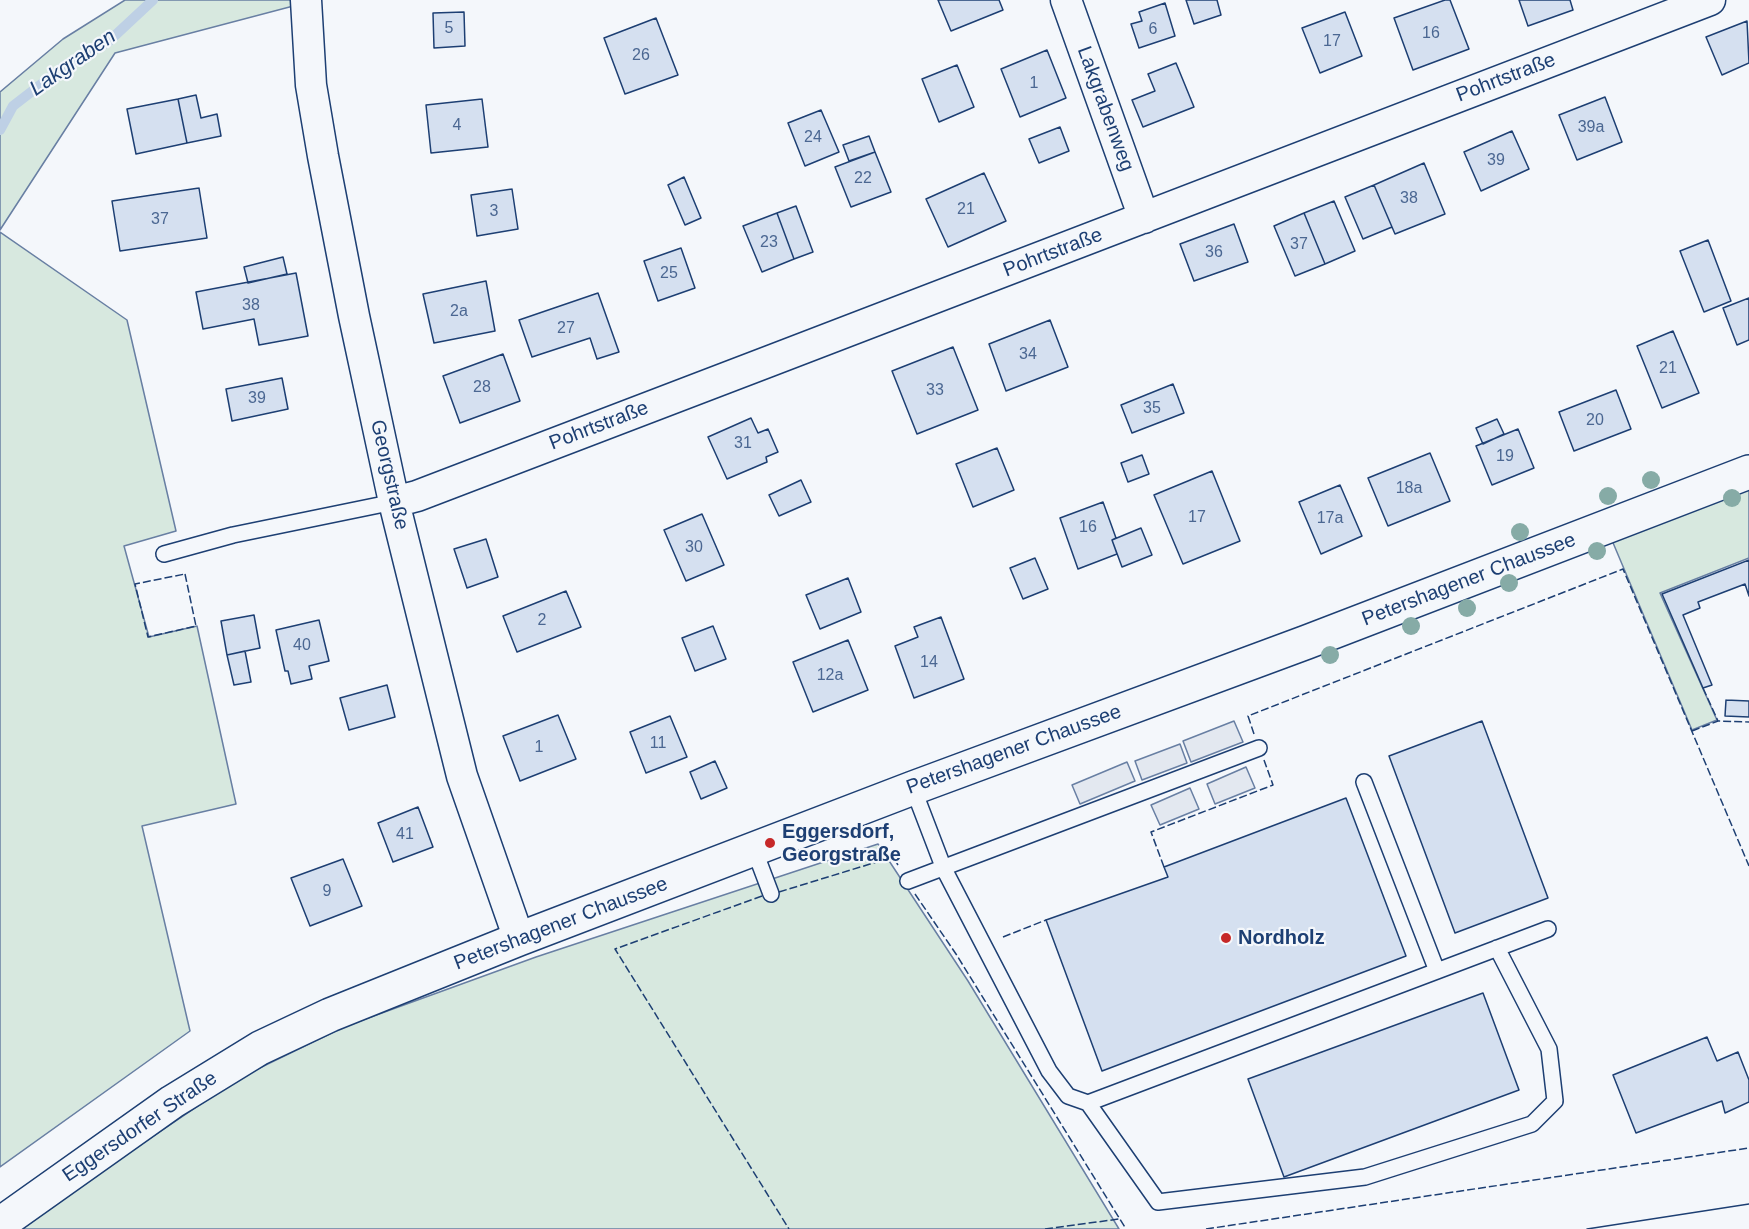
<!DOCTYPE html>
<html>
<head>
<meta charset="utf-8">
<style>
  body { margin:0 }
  canvas { display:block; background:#f4f7fb }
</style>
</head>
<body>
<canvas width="1749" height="1229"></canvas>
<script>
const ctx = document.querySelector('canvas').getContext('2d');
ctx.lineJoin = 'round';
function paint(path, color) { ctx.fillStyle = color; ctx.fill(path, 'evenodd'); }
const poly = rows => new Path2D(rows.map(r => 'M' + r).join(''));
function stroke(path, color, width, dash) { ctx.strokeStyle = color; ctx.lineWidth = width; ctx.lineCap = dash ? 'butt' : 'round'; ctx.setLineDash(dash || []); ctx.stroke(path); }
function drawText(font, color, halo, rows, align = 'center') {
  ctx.font = font + ' Arial,sans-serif'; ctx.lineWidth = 4.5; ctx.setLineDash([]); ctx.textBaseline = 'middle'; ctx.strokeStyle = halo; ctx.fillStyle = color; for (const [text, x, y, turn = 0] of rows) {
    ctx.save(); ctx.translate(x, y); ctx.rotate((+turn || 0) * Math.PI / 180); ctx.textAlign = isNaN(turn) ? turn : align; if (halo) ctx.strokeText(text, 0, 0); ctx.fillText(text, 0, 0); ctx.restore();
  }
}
const green = poly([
  [125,0,316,0,115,53,0,230,0,92,63,39,125,0],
  [0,232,127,320,176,531,124,546,149,637,197,626,236,804,142,826,190,1031,0,1167,0,232],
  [1749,485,1749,558,1660,593,1717,720,1692,730,1611,538,1749,485],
  [878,844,968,981,1119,1229,22,1229,115,1162,241,1077,346,1026,536,957,878,844]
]);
const parking = poly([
  [1234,721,1243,742,1191,762,1183,741,1234,721],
  [1180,744,1187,763,1142,780,1135,761,1180,744],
  [1127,762,1135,781,1080,804,1072,785,1127,762],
  [1246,767,1255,788,1215,804,1207,784,1246,767],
  [1190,788,1199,809,1160,825,1151,805,1190,788]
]);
const stream = poly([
  [0,130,13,106,66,65,108,42,153,0]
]);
const building = poly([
  [938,0,999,0,1003,10,951,31,938,0],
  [1186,0,1217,0,1221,15,1194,24,1186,0],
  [1445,0,1450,0,1469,49,1413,70,1394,18,1445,0],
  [1519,0,1570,0,1573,10,1528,26,1519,0],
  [1165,3,1175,36,1139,48,1131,24,1142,21,1139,12,1165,3],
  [464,12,465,46,434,48,433,13,464,12],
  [1345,12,1362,56,1320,73,1302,28,1345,12],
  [656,18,678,75,625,94,604,38,656,18],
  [1747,21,1749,63,1722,75,1706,37,1747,21],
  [1047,50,1066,98,1020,117,1001,69,1047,50],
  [1176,63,1194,107,1143,127,1132,100,1155,91,1148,74,1176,63],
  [957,65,974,107,939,122,922,79,957,65],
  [196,95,201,118,217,114,221,136,187,143,178,99,196,95],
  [1605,97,1622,142,1577,160,1559,115,1605,97],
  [178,99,187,143,136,154,127,109,178,99],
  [482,99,488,147,431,153,426,105,482,99],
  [821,110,839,152,805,166,788,123,821,110],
  [1060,127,1069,151,1039,163,1029,139,1060,127],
  [1512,131,1529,169,1481,191,1464,152,1512,131],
  [869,136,875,152,849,161,843,145,869,136],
  [875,152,891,192,851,207,835,167,875,152],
  [1424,163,1445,214,1395,234,1374,185,1424,163],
  [984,173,1006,221,948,247,926,199,984,173],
  [684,177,701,218,685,225,668,185,684,177],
  [1374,185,1392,227,1363,239,1345,197,1374,185],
  [199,188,207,238,120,251,112,201,199,188],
  [512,189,518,229,477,236,471,195,512,189],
  [1334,201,1355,251,1325,264,1304,213,1334,201],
  [796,206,813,252,794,259,777,213,796,206],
  [777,213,794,259,762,272,743,226,777,213],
  [1304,213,1325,264,1295,276,1274,226,1304,213],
  [1234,224,1248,262,1194,281,1180,244,1234,224],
  [1708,240,1731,301,1704,312,1680,251,1708,240],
  [681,248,695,288,658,301,644,261,681,248],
  [283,257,287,274,248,283,244,267,283,257],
  [296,273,308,336,259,345,254,319,203,329,196,292,296,273],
  [486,281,495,331,434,343,423,294,486,281],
  [598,293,619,352,597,359,590,338,532,357,519,320,598,293],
  [1749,298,1749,340,1737,345,1723,308,1749,298],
  [1050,320,1068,367,1006,391,989,344,1050,320],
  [1673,331,1699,393,1662,408,1637,346,1673,331],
  [953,347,978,410,917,434,892,371,953,347],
  [503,354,520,401,460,423,443,376,503,354],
  [282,378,288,409,232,421,226,389,282,378],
  [1173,384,1184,413,1132,433,1121,405,1173,384],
  [1616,390,1631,429,1574,451,1559,412,1616,390],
  [751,418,758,433,768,429,778,452,766,457,767,462,727,479,708,437,751,418],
  [1497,419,1504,434,1483,444,1476,428,1497,419],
  [1518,429,1534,468,1492,485,1476,446,1518,429],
  [997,448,1014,490,973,507,956,464,997,448],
  [1430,453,1450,501,1388,526,1368,478,1430,453],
  [1142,455,1149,474,1128,482,1121,463,1142,455],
  [1212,471,1240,541,1183,564,1154,495,1212,471],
  [801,480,811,502,779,516,769,495,801,480],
  [1340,485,1362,536,1321,554,1299,502,1340,485],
  [1103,502,1116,538,1112,540,1117,554,1078,569,1060,518,1103,502],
  [702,514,724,565,686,581,664,530,702,514],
  [1141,528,1152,555,1122,567,1112,540,1141,528],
  [486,539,498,577,467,588,454,549,486,539],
  [1035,558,1048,589,1023,599,1010,568,1035,558],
  [1749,560,1749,596,1745,584,1698,602,1700,608,1683,615,1712,685,1703,688,1662,594,1749,560],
  [848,578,861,612,820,629,806,595,848,578],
  [566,591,581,627,517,652,503,616,566,591],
  [254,615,260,648,227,655,221,621,254,615],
  [941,617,964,679,914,698,895,646,918,637,914,627,941,617],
  [319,620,329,661,309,666,312,679,291,684,288,671,285,671,276,630,319,620],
  [713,626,726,659,695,671,682,638,713,626],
  [848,640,868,690,813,712,793,662,848,640],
  [245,651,251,682,234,685,227,655,245,651],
  [387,685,395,717,349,730,340,698,387,685],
  [1726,700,1749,701,1749,717,1725,716,1726,700],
  [558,715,576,759,520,781,503,736,558,715],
  [670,716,687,757,646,773,630,732,670,716],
  [1482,721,1548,898,1455,933,1389,756,1482,721],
  [715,761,727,788,701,799,690,772,715,761],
  [1346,798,1406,956,1102,1071,1046,920,1168,877,1164,867,1346,798],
  [418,807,433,847,393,862,378,823,418,807],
  [343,859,362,906,310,926,291,878,343,859],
  [1483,993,1519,1090,1284,1177,1248,1079,1483,993],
  [1707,1037,1717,1061,1738,1052,1749,1080,1749,1102,1725,1113,1722,1101,1636,1133,1613,1075,1707,1037]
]);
const service = poly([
  [164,554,233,535,394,502],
  [1364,782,1437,971],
  [913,788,944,869,1049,1071,1068,1096,1088,1103,1548,929],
  [754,849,771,894],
  [908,881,1259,748],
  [1088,1103,1158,1202,1365,1177,1532,1124,1555,1101,1549,1049,1497,948]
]);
const minor = poly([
  [306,0,311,85,323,156,354,316,394,502,462,776,519,939],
  [1066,0,1144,218],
  [394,502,417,496,770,361,1710,0]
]);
const tertiary = poly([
  [0,1224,172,1102,260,1048,330,1015,519,939,913,788,1307,642,1749,472]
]);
const tram = poly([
  [1587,1229,1749,1204]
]);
const fence = poly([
  [185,574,196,626,148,637,135,584,185,574],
  [1703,688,1718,721],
  [1692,731,1718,721,1749,722],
  [1254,734,1248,716,1623,569,1749,866],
  [1164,867,1151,832,1273,785,1264,760],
  [779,892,893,857,898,865],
  [915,894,956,954,1126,1229],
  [762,896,615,949,789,1229],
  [1003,937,1046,920],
  [1045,1229,1119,1219],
  [1206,1229,1749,1148]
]);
const trees = [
  [1651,480],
  [1608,496],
  [1732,498],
  [1520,532],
  [1597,551],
  [1509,583],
  [1467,608],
  [1411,626],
  [1330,655]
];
const markers = [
  [770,843,6,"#c62828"],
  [1226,938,6,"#c62828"]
];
const numberNames = [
  ["5",449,29],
  ["6",1153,30],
  ["16",1431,34],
  ["17",1332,42],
  ["26",641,56],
  ["1",1034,84],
  ["4",457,126],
  ["39a",1591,128],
  ["24",813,138],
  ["39",1496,161],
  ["22",863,179],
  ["38",1409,199],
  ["21",966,210],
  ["3",494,212],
  ["37",160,220],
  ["23",769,243],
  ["37",1299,245],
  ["36",1214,253],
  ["25",669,274],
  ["38",251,306],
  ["2a",459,312],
  ["27",566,329],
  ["34",1028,355],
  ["21",1668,369],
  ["28",482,388],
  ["33",935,391],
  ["39",257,399],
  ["35",1152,409],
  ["20",1595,421],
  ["31",743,444],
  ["19",1505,457],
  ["18a",1409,489],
  ["17",1197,518],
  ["17a",1330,519],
  ["16",1088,528],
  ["30",694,548],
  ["2",542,621],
  ["40",302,646],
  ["14",929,663],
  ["12a",830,676],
  ["11",658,744],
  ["1",539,748],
  ["41",405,835],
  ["9",327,892]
];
const streetNames = [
  ["Pohrtstraße",1506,78,-21],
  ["Lakgrabenweg",1105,109,70],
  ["Pohrtstraße",1053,253,-21],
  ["Pohrtstraße",599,426,-21],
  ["Georgstraße",389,475,77],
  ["Petershagener Chaussee",1469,580,-21],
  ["Petershagener Chaussee",1014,750,-20],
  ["Petershagener Chaussee",561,924,-21],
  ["Eggersdorfer Straße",140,1127,-34]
];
const poiNames = [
  ["Eggersdorf,",782,832],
  ["Georgstraße",782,855],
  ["Nordholz",1238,938]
];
const waterNames = [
  ["Lakgraben",73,63,-35]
];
paint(green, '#d7e8df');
stroke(green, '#687fa3', 1.5);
paint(parking, '#e3e8f0');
stroke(parking, '#687fa3', 1.5);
stroke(stream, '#bed0e5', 10);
paint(building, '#d5e0f0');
stroke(building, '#1d3f73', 1.5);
stroke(service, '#1d3f73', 18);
stroke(minor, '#1d3f73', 33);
stroke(tertiary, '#1d3f73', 36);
stroke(service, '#f4f7fb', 15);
stroke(minor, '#f4f7fb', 30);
stroke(tertiary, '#f4f7fb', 33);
stroke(tram, '#1d3f73', 1.5);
stroke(fence, '#1d3f73', 1.5, [8, 3]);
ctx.fillStyle = '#86aba6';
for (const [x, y] of trees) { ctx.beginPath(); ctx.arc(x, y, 9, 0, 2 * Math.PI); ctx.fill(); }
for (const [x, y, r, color] of markers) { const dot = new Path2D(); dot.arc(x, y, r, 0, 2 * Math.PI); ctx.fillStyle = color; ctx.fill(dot); stroke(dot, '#f4f7fb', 2); }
drawText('16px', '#4b6792', null, numberNames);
drawText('20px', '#1d3f73', '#f4f7fb', streetNames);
drawText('bold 20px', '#1d3f73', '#f4f7fb', poiNames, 'left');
drawText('italic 21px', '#1d3f73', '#f4f7fb', waterNames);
</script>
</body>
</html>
